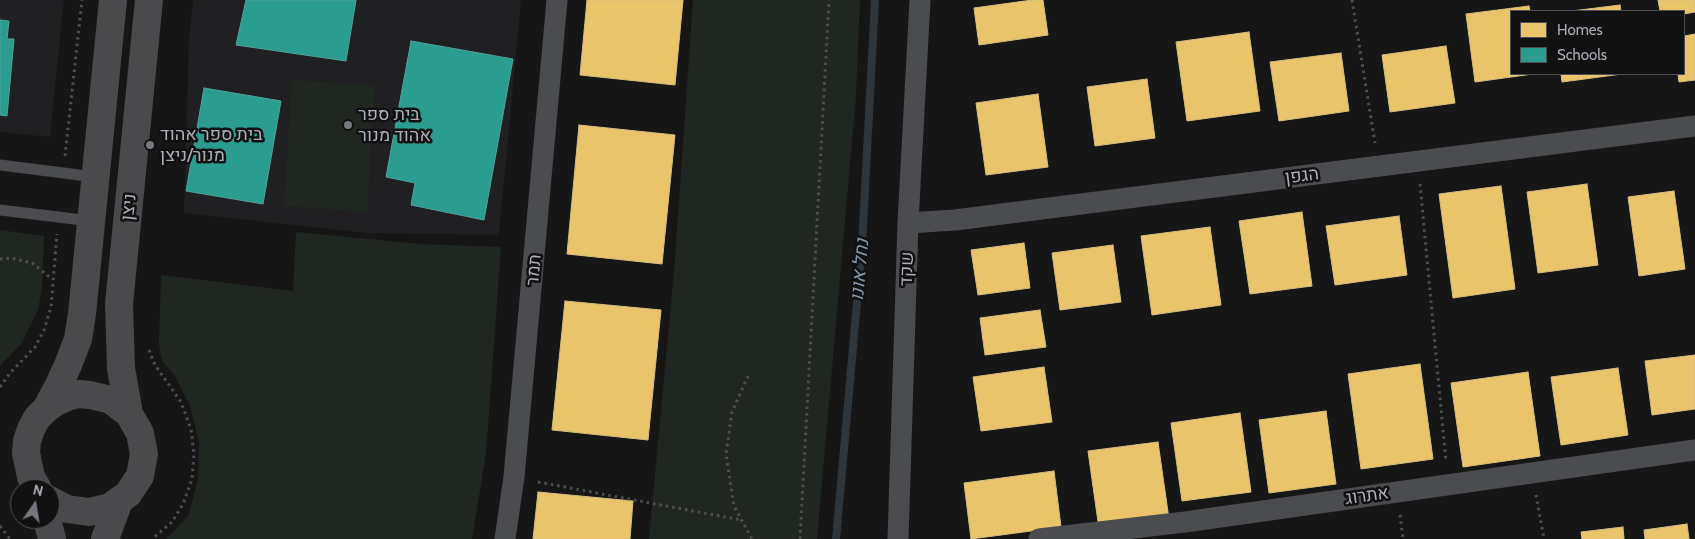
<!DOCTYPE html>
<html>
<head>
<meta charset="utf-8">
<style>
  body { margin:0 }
  #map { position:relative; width:1695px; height:539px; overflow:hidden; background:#161617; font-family:Cabin,sans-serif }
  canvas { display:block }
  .legend { position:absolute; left:1510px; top:10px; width:175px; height:65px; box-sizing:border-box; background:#111112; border:1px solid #4e4f54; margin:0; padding:6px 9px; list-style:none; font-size:15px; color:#a9adb6 }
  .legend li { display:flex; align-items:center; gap:10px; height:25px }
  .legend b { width:25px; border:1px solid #4e4f54 }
  .north { position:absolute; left:10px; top:479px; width:50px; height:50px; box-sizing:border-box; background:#111112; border:1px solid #4e4f54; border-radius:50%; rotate:13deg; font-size:14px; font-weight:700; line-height:20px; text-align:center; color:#a9adb6 }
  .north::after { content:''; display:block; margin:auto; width:18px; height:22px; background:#76787e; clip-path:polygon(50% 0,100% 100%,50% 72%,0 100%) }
</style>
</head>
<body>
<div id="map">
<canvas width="1695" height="539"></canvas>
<ul class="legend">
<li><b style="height:14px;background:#e9c46a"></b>Homes</li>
<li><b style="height:14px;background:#2a9d8f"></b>Schools</li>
</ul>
<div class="north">N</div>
</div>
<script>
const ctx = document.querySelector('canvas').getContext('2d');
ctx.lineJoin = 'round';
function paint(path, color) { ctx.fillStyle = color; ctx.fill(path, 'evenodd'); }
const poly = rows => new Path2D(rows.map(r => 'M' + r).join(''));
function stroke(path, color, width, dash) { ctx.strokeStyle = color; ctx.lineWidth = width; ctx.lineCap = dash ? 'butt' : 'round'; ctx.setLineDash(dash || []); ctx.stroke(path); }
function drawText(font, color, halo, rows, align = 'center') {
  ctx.font = font + ' Cabin,Heebo,sans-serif'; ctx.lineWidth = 5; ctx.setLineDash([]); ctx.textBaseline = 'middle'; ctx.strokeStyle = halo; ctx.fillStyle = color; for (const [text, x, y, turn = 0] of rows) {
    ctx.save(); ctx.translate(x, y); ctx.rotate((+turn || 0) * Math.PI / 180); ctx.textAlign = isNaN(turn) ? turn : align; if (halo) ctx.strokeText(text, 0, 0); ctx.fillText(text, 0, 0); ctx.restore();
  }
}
const built = poly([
  [0,0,64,0,50,137,0,132],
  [193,0,521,0,499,235,368,233,184,213,189,37]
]);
const green = poly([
  [693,0,860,0,856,96,817,539,649,539,674,272],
  [292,80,375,85,367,212,284,206],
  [0,230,44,236,42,287,38,310,22,343,0,366],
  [296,232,420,244,501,247,486,453,472,539,166,539,188,516,198,480,199,442,190,406,175,376,162,361,159,344,161,275,293,291]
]);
const homes = poly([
  [587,0,683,0,675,85,580,75,587,0],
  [1032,0,1043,0,1048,35,979,45,974,8,1032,0],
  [1658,0,1695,0,1695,12,1684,14,1684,11,1660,11,1658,0],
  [1620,5,1621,11,1572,11,1620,5],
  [1529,6,1530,11,1511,11,1511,74,1533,74,1475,82,1466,14,1529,6],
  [1249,32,1260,111,1187,121,1176,42,1249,32],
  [1695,34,1695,80,1679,82,1678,74,1684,74,1684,36,1695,34],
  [1446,46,1455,103,1390,112,1382,55,1446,46],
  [1341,53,1349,111,1279,121,1270,62,1341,53],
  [1561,74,1622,74,1562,82,1561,74],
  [1147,79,1155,138,1095,146,1087,87,1147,79],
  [1038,94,1048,167,986,175,976,103,1038,94],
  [579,125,675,135,662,264,567,254,579,125],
  [1587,184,1598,265,1538,273,1527,192,1587,184],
  [1501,186,1515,289,1453,298,1439,194,1501,186],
  [1674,191,1685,269,1639,276,1628,197,1674,191],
  [1302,212,1312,286,1250,294,1239,221,1302,212],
  [1399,216,1407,275,1335,285,1326,226,1399,216],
  [1210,227,1221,305,1152,315,1141,236,1210,227],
  [1024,243,1030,288,978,295,971,250,1024,243],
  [1113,245,1121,302,1060,310,1052,253,1113,245],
  [565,301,661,310,648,440,552,430,565,301],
  [1040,310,1046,347,985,355,980,318,1040,310],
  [1695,355,1695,409,1652,415,1645,361,1695,355],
  [1420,364,1433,459,1361,469,1348,374,1420,364],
  [1044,367,1052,422,981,431,973,377,1044,367],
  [1618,368,1628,435,1561,445,1551,377,1618,368],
  [1528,372,1540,456,1463,467,1451,383,1528,372],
  [1326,411,1336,484,1269,493,1259,420,1326,411],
  [1240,413,1251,492,1182,501,1171,423,1240,413],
  [1158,442,1169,519,1099,529,1088,451,1158,442],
  [1054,471,1061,527,971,539,964,483,1054,471],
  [538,492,633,501,630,539,533,539,538,492],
  [1687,524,1689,539,1645,539,1644,530,1687,524],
  [1623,527,1624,539,1582,539,1581,532,1623,527]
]);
const schools = poly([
  [246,0,356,0,346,61,236,45,246,0],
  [0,20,9,21,7,39,14,39,7,116,0,115,0,20],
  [411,41,513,59,484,220,411,205,415,183,386,177,411,41],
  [204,88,281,101,263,204,186,191,204,88]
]);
const stream = poly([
  [836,539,862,246,875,0]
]);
const path = poly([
  [1352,0,1375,143],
  [65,156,82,0],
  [1420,184,1446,462],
  [0,259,11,258,32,263,52,279],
  [149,350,155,365,181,402,191,429,194,454,192,479,183,504,172,522,152,539],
  [748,376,732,412,726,454,734,506,752,539],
  [0,387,10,373,35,347,44,330,51,307,57,234],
  [538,482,741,520],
  [1536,495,1544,539],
  [1400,515,1403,539],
  [0,526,10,539],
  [800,539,829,0]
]);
const lane = poly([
  [0,165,95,177],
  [0,210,91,221]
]);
const street = poly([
  [908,223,955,220,1695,126],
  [505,539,514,477,557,0],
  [898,539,908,223,920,0],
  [1039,539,1185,522,1695,450]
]);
const secondary = poly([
  [46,409,58,387,68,365,78,339,82,314,113,0],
  [129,414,121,368,119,304,149,0],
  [38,489,31,477,26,453,27,441,31,429,37,418,46,409,56,402,67,397,79,394,90,395,111,400,129,414,140,433,144,454,140,476,128,494,110,507,89,512,67,509,50,500],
  [47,519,52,539],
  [105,539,119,501]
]);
const markers = [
  [348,125,5,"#76787e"],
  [150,145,5,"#76787e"]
];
const poiNames = [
  ["בית ספר",358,115],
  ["אהוד מנור",358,136],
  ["בית ספר אהוד",160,135],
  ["מנור/ניצן",160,156]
];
const streetNames = [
  ["הגפן",1302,176,-7],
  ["ניצן",129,207,-84],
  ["שקד",907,269,-88],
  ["תמר",534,270,-85],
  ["אתרוג",1367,496,-8]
];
const waterNames = [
  ["נחל אונו",860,270,-85]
];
paint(built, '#202022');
paint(green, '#202721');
paint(homes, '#e9c46a');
stroke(homes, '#d6bd81', 1);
paint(schools, '#2a9d8f');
stroke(schools, '#50a29b', 1);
stroke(stream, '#2e353b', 8);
stroke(path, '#4c4e50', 3, [2.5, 4]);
stroke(lane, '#4b4c4f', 11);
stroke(street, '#4b4c4f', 21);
stroke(secondary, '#4a4a4d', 28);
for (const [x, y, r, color] of markers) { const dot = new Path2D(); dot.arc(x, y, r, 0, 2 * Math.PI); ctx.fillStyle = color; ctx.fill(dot); stroke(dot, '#111112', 2); }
drawText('18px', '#a9adb6', '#111112', poiNames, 'left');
drawText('18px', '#a9adb6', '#111112', streetNames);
drawText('italic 19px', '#8499ad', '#111112', waterNames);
</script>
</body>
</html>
